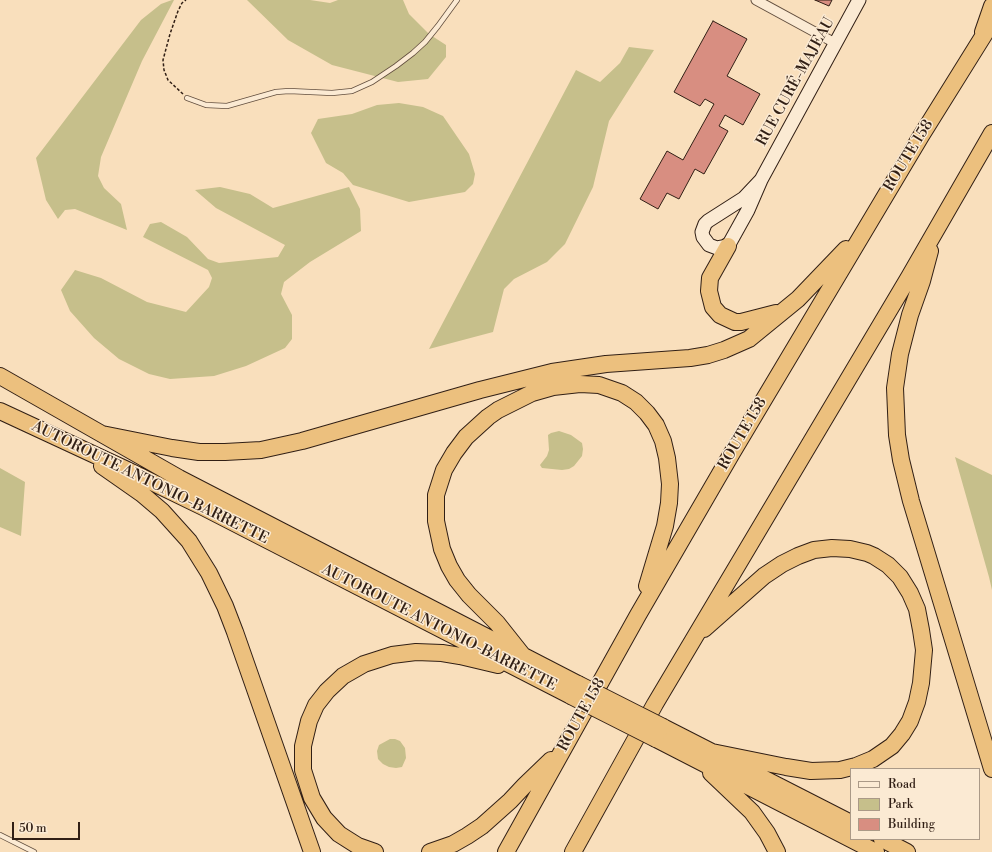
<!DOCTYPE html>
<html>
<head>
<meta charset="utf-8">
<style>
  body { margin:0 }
  #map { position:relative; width:992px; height:852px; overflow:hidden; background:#f9dfbc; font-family:"Libre Bodoni",serif }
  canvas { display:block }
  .legend { position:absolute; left:850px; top:768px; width:130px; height:72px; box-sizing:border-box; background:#fbead3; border:1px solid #aa9987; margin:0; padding:5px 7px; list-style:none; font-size:12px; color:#311f15 }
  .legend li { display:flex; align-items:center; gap:8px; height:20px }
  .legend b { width:20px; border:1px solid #aa9987 }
  .scale { position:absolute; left:12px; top:822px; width:68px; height:18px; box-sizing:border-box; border:2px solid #311f15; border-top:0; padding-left:5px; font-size:12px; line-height:14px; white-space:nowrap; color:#311f15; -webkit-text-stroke:3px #fbead3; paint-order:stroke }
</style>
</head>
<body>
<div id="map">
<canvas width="992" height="852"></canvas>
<ul class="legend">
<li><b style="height:5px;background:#fbead3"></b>Road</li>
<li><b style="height:11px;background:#c6bf8b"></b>Park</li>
<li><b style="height:11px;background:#d88e81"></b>Building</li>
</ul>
<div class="scale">50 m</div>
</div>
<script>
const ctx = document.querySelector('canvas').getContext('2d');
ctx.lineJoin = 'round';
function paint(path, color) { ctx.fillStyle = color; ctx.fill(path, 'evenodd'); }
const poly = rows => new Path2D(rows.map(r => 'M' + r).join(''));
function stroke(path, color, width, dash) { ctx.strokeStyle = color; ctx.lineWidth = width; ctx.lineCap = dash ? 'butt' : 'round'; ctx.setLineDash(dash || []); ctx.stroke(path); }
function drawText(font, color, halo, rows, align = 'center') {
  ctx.font = font + ' "Libre Bodoni",serif'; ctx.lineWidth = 3; ctx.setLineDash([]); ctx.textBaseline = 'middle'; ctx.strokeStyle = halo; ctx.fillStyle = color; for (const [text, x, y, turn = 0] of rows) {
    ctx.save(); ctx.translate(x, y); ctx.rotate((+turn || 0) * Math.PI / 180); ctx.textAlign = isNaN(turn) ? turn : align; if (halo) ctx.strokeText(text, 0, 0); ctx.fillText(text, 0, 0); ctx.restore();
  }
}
const green = poly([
  [172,0,174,0,142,61,101,157,98,176,104,188,121,204,127,230,75,209,65,210,58,219,46,200,36,158,141,20,161,4],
  [247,0,310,0,330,3,338,0,403,0,409,14,429,34,446,45,446,57,428,79,398,82,332,65,288,40],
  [629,47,654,50,609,121,593,187,565,244,547,262,514,279,504,289,493,332,429,349,576,70,600,82,620,63],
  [399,103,423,107,443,116,469,154,475,174,473,184,465,192,409,202,353,185,343,173,326,163,311,133,318,119,352,114,377,105],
  [220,187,250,194,273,208,349,187,360,209,361,231,310,262,284,282,281,294,292,315,292,339,285,348,246,366,214,376,170,379,149,374,119,359,94,338,70,311,61,290,75,270,101,278,147,302,186,312,209,287,212,278,208,270,143,237,150,224,161,222,187,237,208,259,219,263,278,257,285,245,216,208,195,190],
  [559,431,571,435,582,443,583,449,582,456,574,466,569,469,562,470,542,468,540,465,547,456,549,450,548,435,551,433],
  [955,457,992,475,992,590,989,577],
  [0,468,25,482,21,536,0,527],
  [390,739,395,739,400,741,405,748,406,758,402,767,396,768,389,767,383,764,378,759,377,751,379,745]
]);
const building = poly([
  [815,0,832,0,829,6,815,0],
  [713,21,747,39,727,76,760,94,743,125,725,115,719,126,728,131,704,174,695,169,679,199,667,193,658,209,640,199,667,151,683,160,714,104,705,99,700,106,674,92,713,21]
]);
const path = poly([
  [183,94,168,80,164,70,163,60,170,34,178,11,182,3,186,0]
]);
const lane = poly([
  [187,98,206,105,227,106,276,92,289,91,332,93,352,91,372,82,396,66,413,53,425,42,438,26,457,0],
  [0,835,34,852]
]);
const street = poly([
  [756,0,835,43]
]);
const secondary = poly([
  [761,180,744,198,708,221,705,224,702,232,703,237,709,245,717,248,728,246,748,210,761,180,859,0]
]);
const highway = poly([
  [983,32,992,6],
  [728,246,710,278,709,291,713,307,720,315,735,322,741,322,776,313],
  [930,251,922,281,910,315,900,354,895,388,897,435,901,460,911,501,992,769],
  [0,376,179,478,578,684],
  [0,411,125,469,203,507,571,696],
  [102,434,172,448,199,452,225,452,261,450,302,441,480,390,552,372,606,364,690,358,708,355,724,350,749,339,798,299,846,249],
  [102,466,142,494,162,511,189,541,209,573,225,606,235,632,312,852],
  [704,629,764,576,782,564,798,556,814,550,832,548,850,549,867,553,874,556,888,565,900,577,910,593,917,609,921,630,924,650,921,683,917,702,910,721,902,734,892,746,873,759,856,766,840,770,811,771,786,767,712,752],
  [524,657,497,623,469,595,457,580,449,566,442,549,436,521,436,495,444,470,454,453,466,437,488,417,498,410,532,393,553,387,580,384,599,385,622,393,636,402,647,413,656,425,663,441,667,458,670,484,669,503,665,526,647,586],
  [663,727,851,823],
  [656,739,876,852],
  [711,773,752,812,767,833,777,852],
  [882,839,907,852],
  [375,852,358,846,339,834,324,818,312,798,303,770,303,746,309,721,316,705,327,691,343,676,364,664,392,655,416,652,442,653,460,656,498,665],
  [430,852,453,844,467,836,482,826,510,801,525,785,551,760],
  [506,852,638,615,732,453,921,136,992,22],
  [573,852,655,704,909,277,992,133]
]);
const highwayBridge = poly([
  [578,684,663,727],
  [571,696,656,739]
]);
const streetNames = [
  ["RUE CURÉ-MAJEAU",796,82,-61],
  ["ROUTE 158",909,156,-59],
  ["ROUTE 158",743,434,-60],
  ["AUTOROUTE ANTONIO-BARRETTE",150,483,26],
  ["AUTOROUTE ANTONIO-BARRETTE",439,628,27],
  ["ROUTE 158",582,715,-61]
];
paint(green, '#c6bf8b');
paint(building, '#d88e81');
stroke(building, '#311f15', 1);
stroke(lane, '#634f3f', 6);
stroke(street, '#634f3f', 11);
stroke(secondary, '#311f15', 15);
stroke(highway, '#311f15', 18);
stroke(path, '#311f15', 1.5, [3, 2]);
stroke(lane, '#fbead3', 4.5);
stroke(street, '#fbead3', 9);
stroke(secondary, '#fbead3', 13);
stroke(highway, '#ecc07e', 16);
stroke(highwayBridge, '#311f15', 18, []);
stroke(highwayBridge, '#ecc07e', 16);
drawText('15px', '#311f15', '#fbead3', streetNames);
</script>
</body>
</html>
